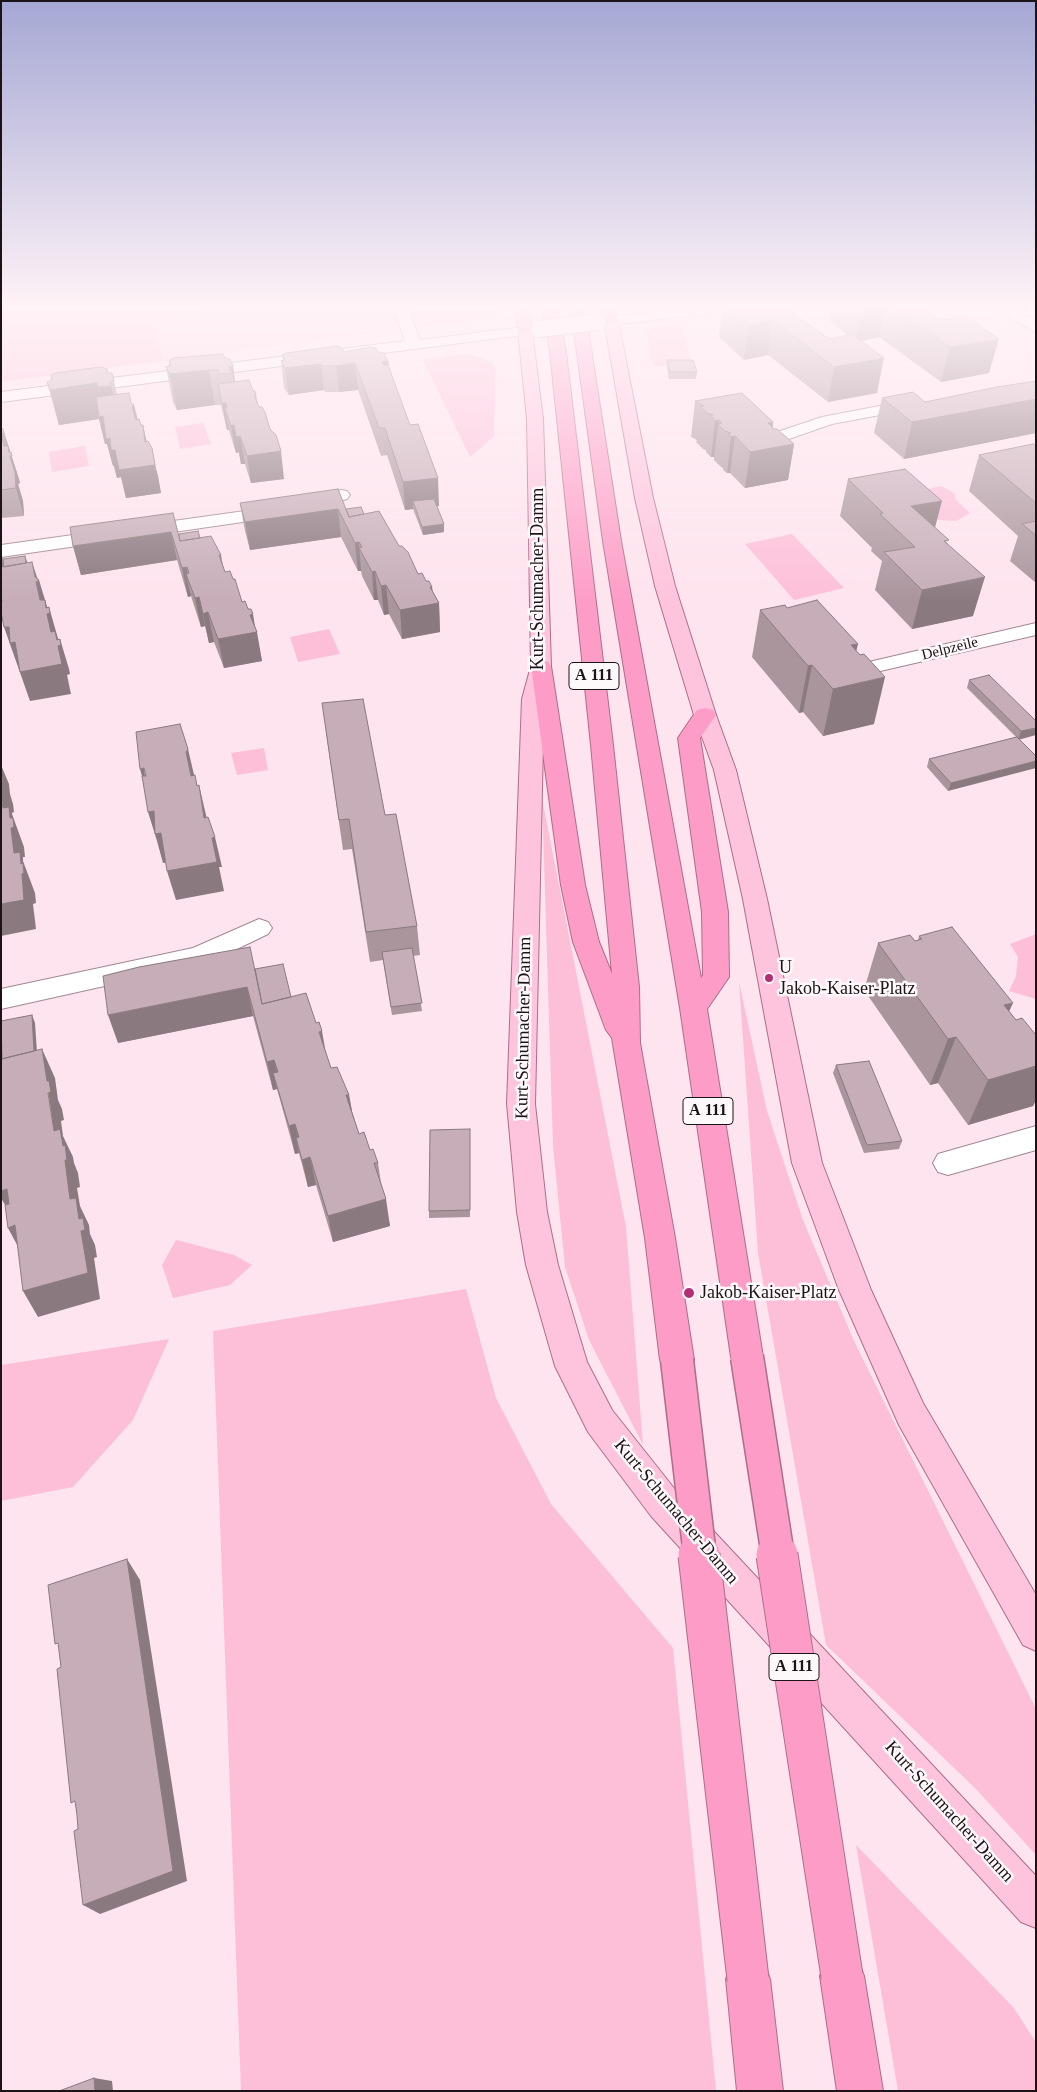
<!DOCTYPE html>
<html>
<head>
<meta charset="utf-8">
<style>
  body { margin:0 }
  #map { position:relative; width:1037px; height:2092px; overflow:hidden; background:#fee4ee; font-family:"Times New Roman",serif }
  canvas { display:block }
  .frame { position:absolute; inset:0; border:2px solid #1c1317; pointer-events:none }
</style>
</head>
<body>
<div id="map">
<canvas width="1037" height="2092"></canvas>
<div class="frame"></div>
</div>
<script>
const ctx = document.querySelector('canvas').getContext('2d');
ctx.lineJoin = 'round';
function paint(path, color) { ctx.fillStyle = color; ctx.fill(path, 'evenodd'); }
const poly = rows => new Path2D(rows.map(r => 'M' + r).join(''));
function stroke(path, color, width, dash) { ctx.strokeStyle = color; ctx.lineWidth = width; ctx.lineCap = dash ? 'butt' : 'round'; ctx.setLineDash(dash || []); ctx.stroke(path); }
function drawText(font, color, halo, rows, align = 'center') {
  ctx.font = font + ' "Times New Roman",serif'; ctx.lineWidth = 5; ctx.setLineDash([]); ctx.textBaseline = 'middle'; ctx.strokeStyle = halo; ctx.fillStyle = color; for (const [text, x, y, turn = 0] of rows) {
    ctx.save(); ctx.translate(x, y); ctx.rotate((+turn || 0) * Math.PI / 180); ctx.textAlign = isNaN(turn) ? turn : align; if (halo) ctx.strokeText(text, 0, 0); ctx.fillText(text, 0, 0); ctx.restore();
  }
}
const built = poly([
  [211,310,413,310,421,327,163,361,151,322]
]);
const green = poly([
  [1,310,211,310,152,322,163,361,1,382],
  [413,310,502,310,503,316,421,327],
  [681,325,692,365,654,366,646,333,655,327],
  [467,354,484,359,492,363,496,368,494,436,470,457,423,360],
  [203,423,211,444,180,449,175,427],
  [85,446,89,466,52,472,49,452],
  [941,486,954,493,956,500,970,513,956,521,938,520,919,506,908,493],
  [792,534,844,588,794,600,745,544],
  [329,629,340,654,298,662,290,637],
  [264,748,268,770,237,775,231,753],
  [542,798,626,1227,643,1445,589,1340,565,1267,553,1146],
  [1036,934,1036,999,1009,991,1016,976,1018,957,1010,944],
  [739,982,767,1111,803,1220,854,1341,1036,1709,1036,1855,976,1789,826,1645,758,1253],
  [176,1240,234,1255,252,1265,230,1285,173,1298,162,1265],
  [466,1289,496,1398,551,1504,673,1648,716,2091,241,2091,213,1331],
  [169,1339,133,1420,73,1487,1,1501,1,1365],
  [856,1845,1013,2007,1036,2042,1036,2091,898,2091]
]);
const minor = poly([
  [395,310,409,310,420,340,539,325,546,329,539,333,1,402,1,392,405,341,395,310],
  [671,310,715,310,708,314,598,326,591,322,598,318,671,310],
  [998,310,1015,310,1036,322,1036,333,998,310],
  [916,399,924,404,922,407,832,424,786,440,780,439,778,435,780,431,822,417,916,399],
  [341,490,347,491,350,495,347,499,298,514,1,557,1,545,295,504,341,490],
  [1036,623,1036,635,863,675,856,673,853,669,856,665,1036,623],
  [259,919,268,922,272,928,268,934,208,963,1,1009,1,989,193,948,259,919],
  [1036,1126,1036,1150,948,1175,938,1172,933,1163,938,1154,1036,1126]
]);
const major = poly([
  [611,316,618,320,653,498,675,586,716,715,736,770,767,899,822,1163,871,1290,923,1403,1036,1595,1036,1651,1023,1645,899,1425,839,1290,792,1163,743,899,714,770,694,715,655,586,635,498,604,320,611,316],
  [525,327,532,331,543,419,551,666,544,699,535,1104,547,1212,558,1265,587,1362,612,1410,677,1492,1036,1876,1036,1928,1021,1922,651,1516,588,1432,555,1366,526,1265,517,1212,507,1104,522,699,531,666,527,419,518,331,525,327]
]);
const highway = poly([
  [516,310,530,310,532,331,530,334,520,334,518,331,516,310],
  [543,310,557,310,566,352,613,745,639,987,640,1043,675,1238,694,1360,689,1371,677,1375,665,1371,660,1360,645,1238,612,1038,606,1030,573,942,561,885,531,666,534,662,541,660,548,662,551,666,585,885,599,942,612,974,591,745,550,352,543,310],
  [571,310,585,310,621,541,701,978,703,975,702,912,678,738,697,710,705,708,713,710,716,715,700,738,728,912,729,977,707,1009,763,1357,759,1368,747,1372,735,1368,731,1357,680,1008,603,541,571,310],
  [601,310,615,310,618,320,616,323,606,323,601,310],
  [842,1954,858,1960,864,1976,883,2091,837,2091,820,1976,826,1960,842,1954],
  [748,1957,764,1963,770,1979,783,2091,737,2091,726,1979,732,1963,748,1957]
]);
const minorBridge = poly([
  [539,329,598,322]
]);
const highwayBridgeFar1 = poly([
  [747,1357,778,1556],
  [677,1360,700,1556]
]);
const highwayBridge = poly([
  [699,1555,748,1979],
  [777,1555,842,1976]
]);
const wall = poly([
  [722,310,789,310,829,339,848,335,829,320,830,310,926,310,989,373,941,382,879,337,861,341,877,393,828,402,768,355,744,360,719,337],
  [344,352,378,352,388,361,389,367,439,506,437,506,444,524,444,532,423,535,413,509,405,510,387,455,381,456,358,390,339,392,325,392,324,390,289,395,284,388,281,361,283,360,282,355],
  [225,358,233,366,235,382,253,391,256,395,258,404,284,479,251,483,245,464,241,464,239,452,236,453,229,430,227,430,221,405,215,405,177,410,173,402,166,367,169,365,169,361],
  [667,360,697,372,696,379,669,379,667,367],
  [107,369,108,373,112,373,117,394,134,405,138,420,141,425,143,425,146,442,158,475,161,493,126,498,121,477,117,478,114,466,113,466,107,444,105,444,99,419,59,425,47,382],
  [1036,381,1036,433,904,459,874,433,882,398,925,402],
  [695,401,773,422,773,428,794,444,788,480,745,488,730,473,727,473,723,470,723,468,721,467,714,460,714,457,711,457,706,452,706,450,703,449,696,442,697,440,691,437],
  [1,427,3,429,19,479,20,483,18,484,23,501,24,516,1,518],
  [1036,446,1036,583,1010,561,1018,536,969,491,979,455],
  [848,479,935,527,948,544,973,616,912,629,875,590,882,561,871,551,872,548,840,516],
  [240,503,346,509,364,514,399,546,418,574,432,587,433,592,439,603,440,632,402,639,389,614,384,615,378,600,374,600,362,576,361,571,358,571,341,537,250,550,245,531],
  [179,534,200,538,223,566,225,572,255,627,262,661,224,668,214,642,209,643,205,626,201,627,191,596,188,597,177,560,81,575,73,546],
  [760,610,856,651,874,724,823,736,803,712,799,713,752,657],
  [969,680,1036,721,1020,739,948,791,927,767,929,759,1016,737,967,688],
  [326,732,385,815,417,926,420,955,413,956,422,1011,392,1015,383,960,370,962,352,849,343,850],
  [919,936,1009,1011,1016,1020,1036,1035,1036,1100,1033,1106,968,1125,938,1083,930,1085,864,990,878,943,915,941,918,941],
  [255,969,291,997,325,1052,331,1068,349,1095,352,1111,359,1134,378,1163,381,1183,390,1226,333,1242,316,1185,308,1187,299,1153,295,1154,277,1089,273,1090,253,1016,118,1043],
  [836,1065,902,1141,899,1149,864,1153,833,1073],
  [470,1129,470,1217,429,1218,429,1211]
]);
const shadedWall = poly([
  [862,310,885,310,879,337,856,342],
  [773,320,768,355,744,360,749,325],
  [999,339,989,373,941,382,950,347],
  [884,358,877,393,828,402,834,367],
  [388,361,390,388,382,362],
  [355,363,358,390,339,392,336,366],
  [321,364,324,390,289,395,285,368],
  [233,366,238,401,236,402,232,373,229,367],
  [107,369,111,386,120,421,107,423,98,387,107,373],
  [209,370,215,405,177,410,170,374],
  [97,383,105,418,145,442,143,425,149,452,152,448,161,493,126,498,121,477,117,478,114,466,113,466,107,444,105,444,99,419,59,425,50,390],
  [1036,399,1036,433,904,459,912,422],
  [222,403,226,403,228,415,225,408,229,430,227,430],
  [134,405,140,432,139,434,132,407],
  [719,420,714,457,711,457,715,421],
  [773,422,770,448,794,444,788,480,745,488,750,452,768,423],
  [234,425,239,452,236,453,231,426],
  [3,429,19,479,20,483,18,484,23,501,24,516,1,436],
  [240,436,245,464,241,464,236,437],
  [735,436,730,473,727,473,731,437],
  [281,451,284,479,251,483,247,456],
  [438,478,439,506,416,508,413,501,413,509,405,510,403,482],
  [942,501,932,539,911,506],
  [338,509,341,537,250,550,245,522],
  [444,524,444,532,423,535,422,527],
  [171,532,177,560,81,575,73,546],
  [359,542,361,571,358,571,355,543],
  [1,553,5,566,25,556,28,564,1,575],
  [219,555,221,555,226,583],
  [32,562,38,580,39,580,49,613,49,607,59,642,60,639,69,669,70,674,67,675,71,694,30,701,4,627,9,627,51,632,40,600],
  [185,562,191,587,186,574,191,596,188,597,182,568],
  [375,571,378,600,374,600,372,572],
  [985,577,973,616,912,629,922,590],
  [386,585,389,614,384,615,381,586],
  [430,587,432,587,433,604,439,603,440,632,402,639,400,610],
  [199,597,205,626,201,627,195,598],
  [208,612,214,642,209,643,203,614],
  [253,614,256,632,257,632,262,661,224,668,218,639,250,615],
  [858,644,848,686,885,677,874,724,823,736,833,689,851,645],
  [812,665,803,712,799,713,808,666],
  [1036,728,1036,735,1018,740,1021,731],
  [188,749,195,779,191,776,186,752],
  [1036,761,1036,768,948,791,951,783],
  [1,765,9,784,10,794,13,804,14,812,12,813,12,814,24,847,25,857,23,857,23,861,35,893,36,903,33,904,36,929,1,936,1,904,14,853,3,808,1,794],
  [144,768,148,798,140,769],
  [199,785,206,815,211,848,204,818],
  [154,811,161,833,169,862,163,863,157,841,148,812],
  [215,837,222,867,219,867,224,891,176,900,167,871,212,838],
  [247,987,253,1016,118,1043,108,1015],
  [1013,1003,992,1049,1004,1005],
  [32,1015,35,1023,39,1082,1,1078,1,1021],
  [322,1031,327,1060,319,1032],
  [956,1037,938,1083,930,1085,948,1039],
  [42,1049,55,1078,58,1100,62,1109,64,1120,61,1121,63,1136,73,1157,74,1163,78,1173,80,1187,77,1188,80,1206,89,1225,90,1234,95,1245,97,1257,94,1258,100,1299,38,1317,23,1291,70,1199,54,1131],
  [274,1060,281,1088,273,1073,277,1089,273,1090,267,1062],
  [1036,1066,1036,1100,1033,1106,968,1125,988,1080],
  [346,1095,349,1095,354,1123],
  [295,1124,302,1152,296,1138,299,1153,295,1154,289,1126],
  [310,1157,316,1185,308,1187,302,1160],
  [7,1189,13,1219,1,1198,1,1191],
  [386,1199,390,1226,333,1242,328,1216],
  [15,1225,22,1254,8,1228],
  [127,1559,140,1580,187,1881,100,1914,83,1905],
  [94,2078,112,2081,113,2091,95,2091]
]);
const building = poly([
  [730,310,789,310,829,339,852,334,884,358,834,367,773,320,749,325,730,310],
  [896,310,926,310,942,320,965,316,999,339,950,347,896,310],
  [337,346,342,348,344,352,371,347,376,348,378,352,384,353,388,361,382,362,384,365,388,365,410,425,418,424,438,478,403,482,385,428,379,428,355,363,336,366,322,366,321,364,285,368,281,361,285,360,282,355,286,353,337,346],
  [223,354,225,358,230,359,233,366,229,367,232,373,219,374,218,370,209,370,170,374,166,367,171,365,169,361,173,358,223,354],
  [667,360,693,360,697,372,670,372,667,360],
  [101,367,107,369,107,373,112,373,114,381,110,382,111,386,98,387,97,383,50,390,47,382,52,380,51,375,55,373,101,367],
  [249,380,253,391,255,391,256,395,254,395,259,407,262,407,265,412,270,429,276,435,281,451,247,456,240,436,236,437,234,425,231,426,225,408,227,407,226,403,222,403,218,384,249,380],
  [1036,381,1036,399,912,422,882,398,913,392,925,402,997,387,1036,381],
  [129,393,131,403,134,405,132,407,136,420,139,419,141,425,143,425,145,442,148,441,152,448,155,465,119,470,115,450,111,450,110,438,106,439,103,416,99,417,96,397,129,393],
  [742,393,773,422,768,423,774,429,777,429,794,444,750,452,735,436,731,437,728,433,731,433,725,431,718,424,722,423,719,420,715,421,710,415,713,415,707,413,700,406,704,406,695,401,742,393],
  [1,427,3,429,4,433,1,434,4,446,8,446,9,452,11,452,12,456,10,456,15,473,16,488,1,490,1,427],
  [1033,444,1036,446,1036,503,979,455,1033,444],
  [905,469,942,501,911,506,949,540,944,541,985,577,922,590,884,552,915,547,880,514,883,513,848,479,905,469],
  [338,489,349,517,379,511,399,546,402,546,408,552,418,574,422,573,426,581,429,581,432,587,430,587,439,603,400,610,386,585,381,586,375,571,372,572,359,548,362,547,359,542,355,543,338,509,245,522,240,503,338,489],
  [434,499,444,524,422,527,413,501,434,499],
  [361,507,364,514,349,517,346,509,361,507],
  [173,513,180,541,211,536,221,555,219,555,225,572,230,571,233,579,235,579,242,602,245,601,248,609,251,609,253,614,250,615,257,632,218,639,208,612,203,614,199,597,195,598,186,574,189,573,187,567,182,568,171,532,73,546,70,527,173,513],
  [1036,521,1036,535,1022,524,1036,521],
  [198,531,200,538,180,541,179,534,198,531],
  [25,556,26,563,4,567,3,559,25,556],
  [32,562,35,577,39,580,36,582,40,600,45,600,46,608,49,607,50,613,47,614,51,632,55,631,57,640,60,639,61,645,58,646,62,664,20,672,15,642,10,643,9,627,4,627,1,612,1,602,2,602,1,596,1,567,32,562],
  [817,600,858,644,851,645,860,655,864,654,885,677,833,689,812,665,808,666,760,610,785,605,787,608,817,600],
  [989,675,1036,721,1036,728,1021,731,969,680,989,675],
  [363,699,385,815,396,814,417,926,366,932,349,819,339,820,322,703,363,699],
  [180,724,188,749,186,752,191,776,195,775,197,786,199,785,204,818,208,817,215,837,212,838,217,862,167,871,161,833,155,834,154,811,148,812,142,776,146,776,144,768,140,769,136,732,180,724],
  [1017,737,1036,756,1036,761,951,783,929,759,1017,737],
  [1,774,2,774,3,783,1,783,1,774],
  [1,794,3,808,9,807,10,818,13,818,14,827,11,828,14,853,20,852,21,864,23,863,24,873,22,874,24,900,1,904,1,794],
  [952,927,1013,1003,1004,1005,1016,1020,1022,1018,1036,1035,1036,1066,988,1080,956,1037,948,1039,878,943,910,935,915,941,922,939,919,936,952,927],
  [250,947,262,1004,306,993,316,1023,319,1022,322,1031,319,1032,331,1068,337,1067,349,1095,346,1095,359,1134,364,1132,370,1150,373,1149,378,1163,374,1163,386,1199,328,1216,310,1157,302,1160,296,1138,299,1137,295,1124,289,1126,273,1073,278,1072,274,1060,267,1062,247,987,108,1015,103,976,139,967,250,947],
  [412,948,422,1003,391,1007,382,952,412,948],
  [283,964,291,997,262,1004,255,969,283,964],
  [32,1015,34,1051,2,1059,1,1021,32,1015],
  [42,1049,47,1081,49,1081,51,1092,48,1093,54,1131,60,1129,63,1146,65,1145,67,1160,65,1160,70,1199,76,1198,79,1219,83,1218,85,1230,81,1231,88,1273,23,1291,15,1225,8,1228,5,1205,9,1204,7,1189,1,1191,1,1059,42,1049],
  [869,1061,902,1141,867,1145,836,1065,869,1061],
  [470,1129,470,1210,429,1211,430,1130,470,1129],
  [127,1559,173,1871,83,1905,74,1831,78,1829,77,1815,75,1801,71,1803,57,1669,61,1667,58,1643,55,1644,48,1585,127,1559],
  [94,2078,95,2091,59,2091,94,2078]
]);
const markers = [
  [769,978,5,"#b32e75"],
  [689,1293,6,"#b32e75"]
];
const farStreetnames = [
  ["Delpzeile",950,649,-14]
];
const shields = [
  [594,676,50],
  [708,1111,50],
  [794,1667,50]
];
const shieldNames = [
  ["A 111",594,676],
  ["A 111",708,1111],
  ["A 111",794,1667]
];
const streetNames = [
  ["Kurt-Schumacher-Damm",538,579,-90],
  ["Kurt-Schumacher-Damm",524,1028,-89],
  ["Kurt-Schumacher-Damm",676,1512,50],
  ["Kurt-Schumacher-Damm",949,1812,48]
];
const poiNames = [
  ["U",779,968],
  ["Jakob-Kaiser-Platz",779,989],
  ["Jakob-Kaiser-Platz",700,1293]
];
paint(built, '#fad7e5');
paint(green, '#fdbfd8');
stroke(minor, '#a08891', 2);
stroke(major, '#ae6d89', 2);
stroke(highway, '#ae6d89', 2);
paint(minor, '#fff');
paint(major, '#fec4dd');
paint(highway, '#fd9dc7');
stroke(minorBridge, '#a08891', 18, []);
stroke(highwayBridgeFar1, '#ae6d89', 35, []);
stroke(highwayBridge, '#ae6d89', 43, []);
stroke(minorBridge, '#fff', 16);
stroke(highwayBridgeFar1, '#fd9dc7', 32);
stroke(highwayBridge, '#fd9dc7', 41);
paint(wall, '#aa959d');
paint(shadedWall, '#8b7980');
paint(building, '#c6adb7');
stroke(building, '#8b7980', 1);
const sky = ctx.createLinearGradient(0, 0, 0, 602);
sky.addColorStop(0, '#a5a7d4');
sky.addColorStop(0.51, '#fff3f7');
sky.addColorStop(1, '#fff3f700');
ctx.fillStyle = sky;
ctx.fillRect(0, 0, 1037, 602);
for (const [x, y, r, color] of markers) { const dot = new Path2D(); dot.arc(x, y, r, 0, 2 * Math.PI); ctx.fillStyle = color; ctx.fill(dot); stroke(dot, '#fdf8fa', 2); }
drawText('15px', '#1c1317', '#fdf8fa', farStreetnames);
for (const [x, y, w] of shields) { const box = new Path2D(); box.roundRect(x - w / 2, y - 13.5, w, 27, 4); ctx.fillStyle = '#fdf8fa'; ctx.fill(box); stroke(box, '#1c1317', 1); }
drawText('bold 16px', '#1c1317', null, shieldNames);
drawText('18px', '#1c1317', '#fdf8fa', streetNames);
drawText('18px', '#1c1317', '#fdf8fa', poiNames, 'left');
</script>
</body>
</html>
